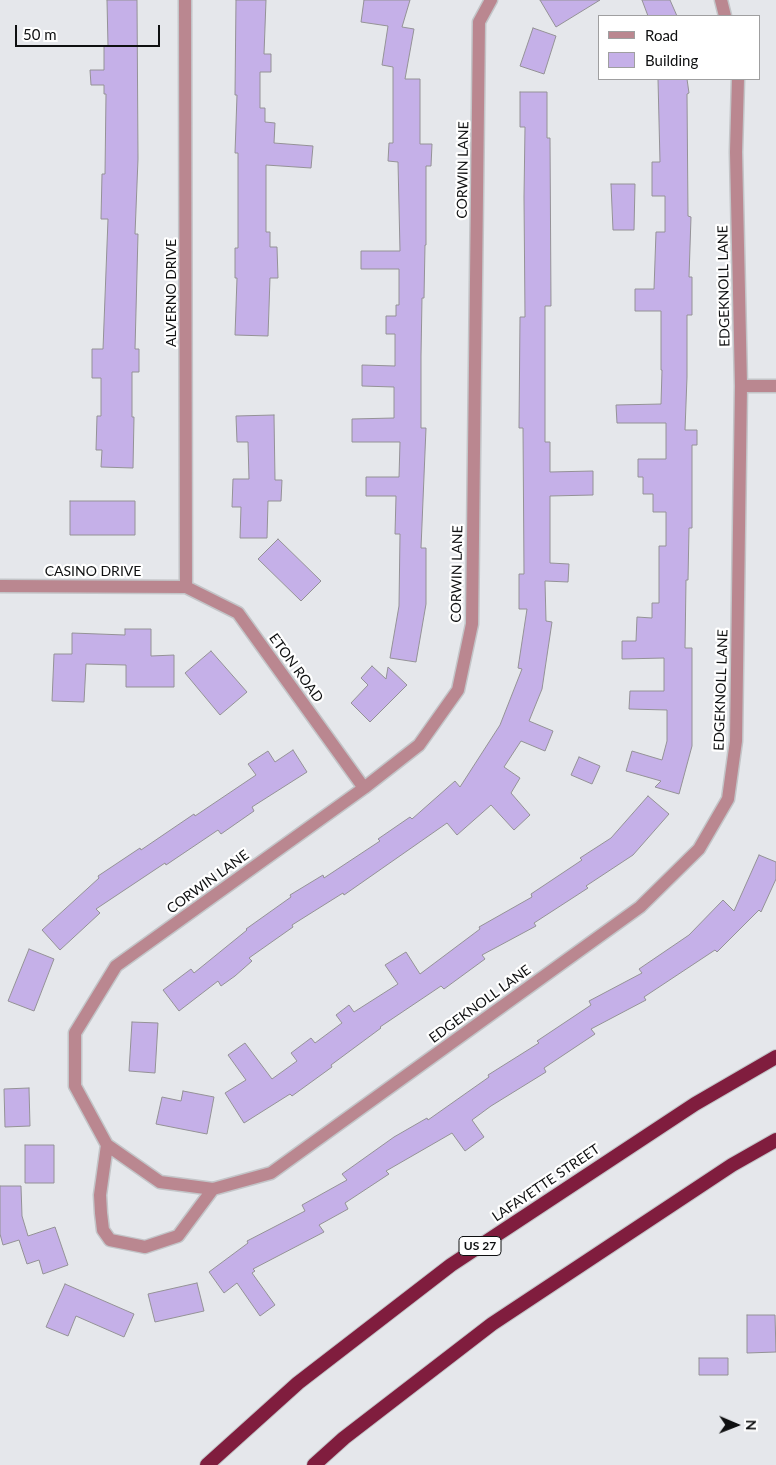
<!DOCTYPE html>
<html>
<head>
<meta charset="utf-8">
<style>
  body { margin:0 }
  #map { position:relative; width:776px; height:1465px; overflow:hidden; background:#e5e7eb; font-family:Lato,sans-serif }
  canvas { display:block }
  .legend { position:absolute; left:598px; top:15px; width:162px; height:65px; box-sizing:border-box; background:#fff; border:1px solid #9f9fa0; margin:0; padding:6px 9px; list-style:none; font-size:15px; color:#0f1011 }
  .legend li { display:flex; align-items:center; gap:10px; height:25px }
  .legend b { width:25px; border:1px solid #9f9fa0 }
  .north { position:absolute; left:711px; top:1400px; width:50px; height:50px; -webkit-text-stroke:4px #fff; paint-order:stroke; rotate:91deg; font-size:14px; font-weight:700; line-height:20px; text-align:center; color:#0f1011 }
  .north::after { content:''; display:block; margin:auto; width:18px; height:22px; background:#0f1011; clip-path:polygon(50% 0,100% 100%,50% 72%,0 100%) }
  .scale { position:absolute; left:15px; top:25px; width:145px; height:22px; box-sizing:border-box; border:2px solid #0f1011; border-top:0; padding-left:6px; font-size:15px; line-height:18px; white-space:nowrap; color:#0f1011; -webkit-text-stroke:4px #fff; paint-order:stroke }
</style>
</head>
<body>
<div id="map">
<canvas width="776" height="1465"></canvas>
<ul class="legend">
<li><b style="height:6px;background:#ba8790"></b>Road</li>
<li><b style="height:14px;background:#c5b0e8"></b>Building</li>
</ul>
<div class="north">N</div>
<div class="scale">50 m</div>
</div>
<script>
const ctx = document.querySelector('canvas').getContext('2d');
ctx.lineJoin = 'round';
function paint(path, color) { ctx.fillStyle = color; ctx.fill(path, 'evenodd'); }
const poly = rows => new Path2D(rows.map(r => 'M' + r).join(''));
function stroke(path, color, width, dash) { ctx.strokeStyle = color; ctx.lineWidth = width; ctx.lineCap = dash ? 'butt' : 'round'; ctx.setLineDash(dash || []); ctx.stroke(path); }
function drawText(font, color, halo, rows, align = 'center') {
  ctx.font = font + ' Lato,sans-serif'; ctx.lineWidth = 4.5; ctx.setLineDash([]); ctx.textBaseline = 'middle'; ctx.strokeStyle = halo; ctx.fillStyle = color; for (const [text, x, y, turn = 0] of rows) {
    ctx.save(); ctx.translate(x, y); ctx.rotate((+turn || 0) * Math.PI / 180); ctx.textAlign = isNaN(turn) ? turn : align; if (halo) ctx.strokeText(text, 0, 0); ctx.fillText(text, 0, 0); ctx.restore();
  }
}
const building = poly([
  [107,0,137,0,138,159,135,234,138,234,135,349,139,349,139,372,132,372,132,417,134,417,133,468,101,467,102,450,96,450,97,416,101,416,101,378,92,378,92,349,103,349,108,219,101,219,102,174,105,174,106,94,104,94,104,85,91,85,90,70,104,70,104,46,108,46,107,0],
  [236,0,266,0,264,54,271,54,271,72,260,72,260,108,265,108,265,122,275,123,274,143,313,146,311,168,266,165,266,232,270,232,270,247,277,247,278,278,270,278,268,336,235,335,237,278,235,278,235,248,238,248,238,153,235,153,237,95,235,95,236,0],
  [364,0,410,0,402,27,414,29,405,79,420,79,420,144,432,144,431,166,426,166,426,245,425,245,424,298,422,298,421,356,421,428,426,428,421,548,426,548,426,604,416,662,390,658,399,606,400,534,395,534,396,496,366,496,366,477,399,477,400,442,352,442,352,419,394,418,394,387,362,386,362,365,395,366,395,334,386,334,386,316,396,316,396,305,399,305,399,269,361,269,361,251,400,251,398,162,388,161,389,143,393,143,393,67,382,65,388,26,361,22,364,0],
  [540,0,600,0,556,27,540,0],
  [642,0,670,0,677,16,648,16,642,0],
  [533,28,556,36,544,74,520,66,533,28],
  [658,79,687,79,689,93,687,94,688,216,691,217,689,277,692,277,692,315,687,315,687,377,685,430,697,430,697,445,692,445,692,528,689,528,688,580,686,580,685,648,692,648,692,746,679,794,655,787,661,781,626,771,632,751,662,760,667,741,667,710,629,709,630,691,664,691,664,658,622,659,622,641,636,641,637,617,652,618,652,603,659,603,659,546,666,546,666,512,653,512,653,494,643,494,643,477,638,477,638,459,666,459,666,423,617,423,616,405,661,404,662,370,661,370,661,311,635,311,635,289,654,289,656,232,665,232,665,196,652,196,652,162,660,162,658,79],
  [520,92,547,92,547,138,550,138,551,306,545,306,545,442,550,442,550,472,593,471,593,495,550,496,550,563,569,564,568,582,545,581,546,621,552,622,542,689,529,721,553,731,545,751,521,741,504,767,520,778,511,793,530,815,514,830,491,805,457,835,447,823,344,895,343,893,292,925,293,927,249,958,252,961,235,976,221,986,218,981,179,1011,163,990,191,969,194,973,247,930,246,929,291,897,290,895,323,875,324,878,380,841,378,839,410,817,412,819,455,781,460,787,500,725,522,669,518,668,527,609,519,609,519,574,524,574,523,428,519,428,520,317,525,317,524,197,525,127,520,127,520,92],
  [611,184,635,184,634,230,613,230,611,184],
  [274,415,275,480,282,480,281,501,268,501,267,538,240,538,241,507,232,507,233,479,249,479,248,442,237,442,236,416,274,415],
  [70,501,135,501,135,535,70,535,70,501],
  [278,539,321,581,301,601,258,559,278,539],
  [125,629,151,629,151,656,174,655,174,687,126,687,126,665,86,664,84,702,52,701,54,654,72,654,72,633,125,635,125,629],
  [211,651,247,692,220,715,185,673,211,651],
  [372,666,386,679,388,667,407,685,370,722,351,703,368,685,361,678,372,666],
  [293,750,307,772,252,807,254,811,221,834,218,830,166,865,165,863,96,909,100,913,60,950,42,930,99,878,98,876,140,848,141,850,194,814,195,816,256,775,248,764,268,751,275,762,293,750],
  [579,757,600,766,592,784,571,775,579,757],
  [648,796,669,814,633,855,586,886,588,888,534,923,536,926,482,955,485,959,444,989,441,986,380,1027,381,1028,331,1065,332,1067,292,1096,290,1094,244,1123,225,1093,246,1080,228,1055,245,1043,272,1079,297,1061,291,1053,311,1038,315,1043,342,1023,336,1015,349,1005,354,1012,398,984,385,965,406,952,420,974,480,929,479,927,532,897,531,894,582,860,580,858,611,838,648,796],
  [759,855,776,862,776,879,761,912,759,910,717,952,715,950,644,997,646,1000,591,1029,595,1034,544,1068,546,1072,491,1106,472,1120,484,1137,465,1151,452,1133,386,1171,389,1174,345,1203,348,1209,319,1225,324,1232,253,1269,255,1271,252,1273,275,1305,260,1316,237,1283,224,1293,209,1272,248,1243,247,1241,305,1211,302,1205,347,1180,342,1174,394,1137,427,1118,428,1120,489,1077,488,1075,539,1043,537,1041,591,1005,589,1001,642,973,639,969,689,935,723,900,734,911,759,855],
  [29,949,54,959,34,1011,8,1001,29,949],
  [132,1022,158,1023,155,1073,129,1071,132,1022],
  [29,1088,30,1126,5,1127,4,1089,29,1088],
  [183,1091,214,1097,207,1134,156,1124,162,1097,181,1101,183,1091],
  [25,1145,54,1145,54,1183,25,1183,25,1145],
  [0,1186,21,1186,22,1216,28,1236,55,1227,68,1265,43,1274,39,1260,27,1264,19,1240,3,1245,0,1234,0,1186],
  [197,1283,204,1311,155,1322,148,1294,197,1283],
  [65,1284,134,1314,124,1337,76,1316,68,1336,46,1327,65,1284],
  [747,1315,775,1315,776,1352,747,1353,747,1315],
  [699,1358,728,1358,728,1375,699,1375,699,1358]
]);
const minor = poly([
  [185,0,186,587],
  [491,0,479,22,472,624,458,690,419,745,364,788,116,966,75,1033,75,1086,107,1145,160,1182,213,1189,271,1173,640,907,699,849,728,799,736,741,741,386,736,152,738,79],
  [721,0,725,16],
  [741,386,776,386],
  [0,586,186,587,238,613,364,788],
  [107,1145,100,1195,101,1213,103,1230,110,1240,145,1247,178,1236,213,1189]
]);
const trunk = poly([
  [207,1465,298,1383,451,1265,695,1104,776,1057],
  [314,1465,344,1438,492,1324,732,1165,776,1140]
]);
const shields = [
  [480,1246,42]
];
const shieldNames = [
  ["US 27",480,1246]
];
const streetNames = [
  ["CORWIN LANE",463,170,-89],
  ["EDGEKNOLL LANE",724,286,-91],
  ["ALVERNO DRIVE",171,293,-90],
  ["CASINO DRIVE",93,571],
  ["CORWIN LANE",457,574,-89],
  ["ETON ROAD",296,668,54],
  ["EDGEKNOLL LANE",721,690,-88],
  ["CORWIN LANE",208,882,-36],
  ["EDGEKNOLL LANE",480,1004,-36],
  ["LAFAYETTE STREET",546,1183,-34]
];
paint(building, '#c5b0e8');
stroke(building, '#949296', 1);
stroke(minor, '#c3c5c8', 15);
stroke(trunk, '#c3c5c8', 16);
stroke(minor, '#ba8790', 12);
stroke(trunk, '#801d3e', 14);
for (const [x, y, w] of shields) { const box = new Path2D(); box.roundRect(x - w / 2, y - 9.5, w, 19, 4); ctx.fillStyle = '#fff'; ctx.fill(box); stroke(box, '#0f1011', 1); }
drawText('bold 12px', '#0f1011', null, shieldNames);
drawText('14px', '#0f1011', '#fff', streetNames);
</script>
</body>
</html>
